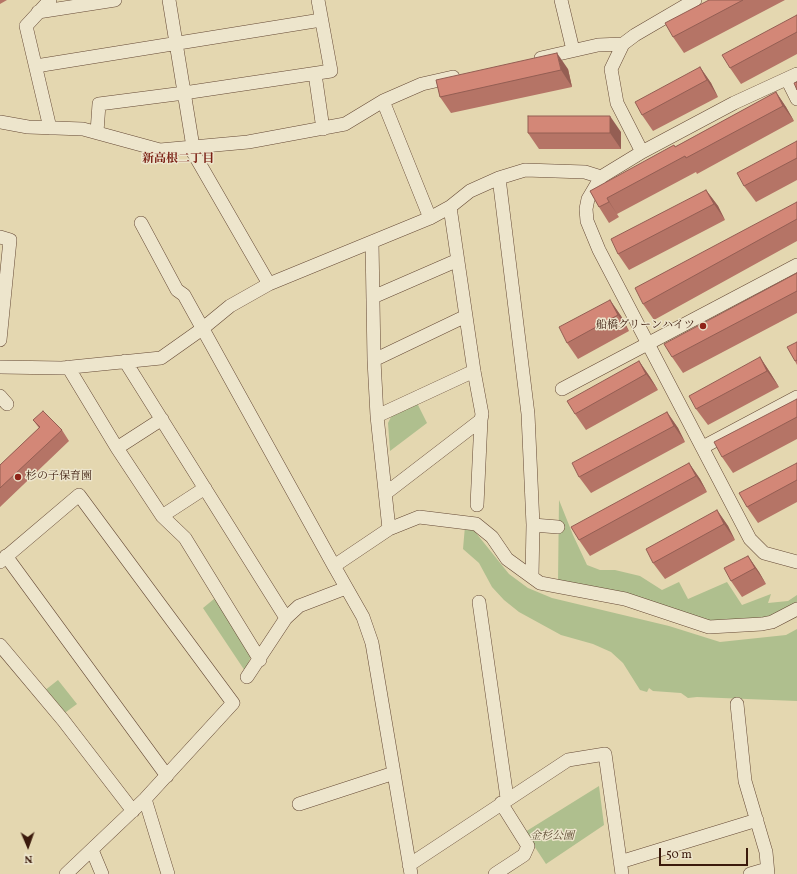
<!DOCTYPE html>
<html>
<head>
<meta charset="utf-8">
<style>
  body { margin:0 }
  #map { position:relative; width:797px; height:874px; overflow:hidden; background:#e4d7b0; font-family:Vollkorn,serif }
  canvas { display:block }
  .north { position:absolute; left:8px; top:826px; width:40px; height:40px; -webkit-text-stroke:3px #ede5cc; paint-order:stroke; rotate:178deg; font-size:11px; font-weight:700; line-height:16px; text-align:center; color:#3b1a0c }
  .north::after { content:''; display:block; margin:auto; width:14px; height:18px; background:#3b1a0c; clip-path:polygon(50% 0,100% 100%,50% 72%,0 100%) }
  .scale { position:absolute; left:659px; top:848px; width:89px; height:18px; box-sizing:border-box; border:2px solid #3b1a0c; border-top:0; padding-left:5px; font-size:12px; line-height:14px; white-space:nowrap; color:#3b1a0c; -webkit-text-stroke:3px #ede5cc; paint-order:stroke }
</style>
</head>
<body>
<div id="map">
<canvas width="797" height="874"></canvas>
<div class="north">N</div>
<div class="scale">50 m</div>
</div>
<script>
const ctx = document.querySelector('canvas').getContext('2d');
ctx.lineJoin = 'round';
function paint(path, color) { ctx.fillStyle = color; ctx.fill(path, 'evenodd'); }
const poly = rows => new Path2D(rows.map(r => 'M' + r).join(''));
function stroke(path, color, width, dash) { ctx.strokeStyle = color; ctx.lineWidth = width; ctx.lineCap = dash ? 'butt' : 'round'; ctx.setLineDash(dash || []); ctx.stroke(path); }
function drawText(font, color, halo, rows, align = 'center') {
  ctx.font = font + ' Vollkorn,"Noto Serif JP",serif'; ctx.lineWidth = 3; ctx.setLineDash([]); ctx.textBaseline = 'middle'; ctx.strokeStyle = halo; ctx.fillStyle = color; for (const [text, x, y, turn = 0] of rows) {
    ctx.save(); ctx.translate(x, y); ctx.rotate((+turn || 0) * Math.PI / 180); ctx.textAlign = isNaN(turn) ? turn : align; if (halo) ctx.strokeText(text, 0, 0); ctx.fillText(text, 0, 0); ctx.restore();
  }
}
const green = poly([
  [417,403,427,423,390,451,388,423,392,415],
  [559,500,573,535,587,565,600,570,615,570,640,576,662,590,679,582,688,599,727,582,742,605,771,594,768,603,788,601,797,595,797,604,790,610,745,623,706,621,558,581],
  [465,526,472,528,509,574,528,588,552,598,669,626,720,642,786,635,797,629,797,701,697,697,688,698,681,693,653,691,649,688,647,692,640,690,623,663,611,652,593,644,561,635,519,612,504,600,492,587,479,563,463,549],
  [214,599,220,601,252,654,245,671,203,608],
  [58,680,77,704,66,712,61,712,44,691],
  [599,786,604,825,546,864,525,832]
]);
const minor = poly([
  [50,0,26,26,50,128],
  [169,0,193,147],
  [561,0,573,50],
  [38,12,115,0],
  [541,58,598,45,623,44],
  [36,66,321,20],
  [315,74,323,129],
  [797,74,734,103,642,152,601,177,588,199,586,209,587,221,599,250,750,539,764,553,797,562],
  [787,79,797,99],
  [383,101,430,218],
  [0,122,28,127,83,129,160,150,248,142,345,124,383,101,422,84,453,77],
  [97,132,99,104,184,93,331,71,318,0],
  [190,147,269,284],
  [642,152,617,103,611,69,623,44,635,35,695,0],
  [499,178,528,414,533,525,532,576],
  [141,223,177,290,184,295,334,566],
  [0,237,10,240,0,340],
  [372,242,374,360,377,416,389,529],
  [373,297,458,260],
  [374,360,466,316],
  [125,361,286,618],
  [0,367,62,368,161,358,202,329,230,306,269,284,430,218,450,207,470,191,499,178,525,170,585,172,601,177],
  [68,367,117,448,162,516,185,538,260,660],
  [562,389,797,265],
  [0,396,7,404],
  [377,416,474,371],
  [703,447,797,397],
  [117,448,162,419],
  [386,493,481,420,482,414,474,371,450,207],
  [477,505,481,420],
  [162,516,205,488],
  [533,525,558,527],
  [6,556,167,776],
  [0,562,79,495,233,703,145,799,66,874],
  [479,602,507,798],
  [0,645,63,720,133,811],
  [247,677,286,618,299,606,346,588],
  [737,704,745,781,766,852,768,874],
  [145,799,168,874],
  [299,804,394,773],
  [92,850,102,874],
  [620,862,757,820],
  [409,865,568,760,605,754,622,874],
  [411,874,372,643,363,617,334,566,389,529,419,517,476,524,492,537,507,559,540,583,625,599,709,627,762,624,772,622,797,609],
  [495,874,524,855,528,846,501,803],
  [750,874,767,869]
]);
const wall = poly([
  [0,0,7,0,0,4],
  [709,0,785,0,684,53,673,37],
  [797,15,797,54,741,84,730,68],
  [700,67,711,83,718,97,653,131,642,115],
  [568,69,572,87,451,113,440,97,436,80],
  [776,92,786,107,794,121,697,174,696,172,617,214,619,217,609,223,599,207,590,191,675,147],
  [621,132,621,149,539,149,528,133],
  [797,141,797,180,756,202,744,186],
  [706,190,718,206,725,220,629,270,618,254],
  [797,202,797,241,654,320,643,304],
  [797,273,797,313,683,373,672,357],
  [610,300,621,316,629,331,578,359,567,343],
  [797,342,797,365,795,361],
  [760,357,771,374,779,387,708,425,696,409],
  [639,361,650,377,658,390,586,430,575,414],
  [797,399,797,439,733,473,722,457],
  [667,412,678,428,685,442,591,493,579,477],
  [33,420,62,430,69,441,0,507,0,465,39,428],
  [689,463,700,479,707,492,590,556,579,540],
  [797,463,797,502,758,523,747,507],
  [717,510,728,526,735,540,665,579,653,563],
  [748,556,759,572,766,584,742,597,731,581]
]);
const shadedWall = poly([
  [557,53,568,69,572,87,561,70],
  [700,67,711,83,718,97,707,80],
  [776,92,786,107,794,121,783,106],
  [610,116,621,132,621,149,610,133],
  [706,190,718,206,725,220,714,204],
  [607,198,617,214,619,217,609,202],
  [610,300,621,316,629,331,618,315],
  [760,357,771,374,779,387,767,371],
  [639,361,650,377,658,390,646,374],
  [667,412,678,428,685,442,674,426],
  [689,463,700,479,707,492,696,476],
  [717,510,728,526,735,540,724,524],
  [748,556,759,572,766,584,755,568]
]);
const building = poly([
  [709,0,743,0,673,37,665,23,709,0],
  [797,15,797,32,730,68,722,55,797,15],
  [557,53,561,70,440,97,436,80,557,53],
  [700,67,707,80,642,115,635,102,700,67],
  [797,82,797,90,794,83,797,82],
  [776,92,783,106,686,158,685,156,607,198,609,202,599,207,590,191,674,145,675,147,776,92],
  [528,116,610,116,610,133,528,133,528,116],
  [797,141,797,158,744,186,737,173,797,141],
  [706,190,714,204,618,254,611,239,706,190],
  [797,202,797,219,643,304,635,288,797,202],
  [797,273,797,291,672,357,664,344,797,273],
  [610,300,618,315,567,343,559,327,610,300],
  [797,342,797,360,795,361,787,347,797,342],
  [760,357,767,371,696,409,689,396,760,357],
  [639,361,646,374,575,414,567,401,639,361],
  [797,399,797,417,722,457,714,442,797,399],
  [43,411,62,430,0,488,0,465,40,427,33,420,43,411],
  [667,412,674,426,579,477,572,463,667,412],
  [689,463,696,476,579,540,571,527,689,463],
  [797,463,797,480,747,507,739,493,797,463],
  [717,510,724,524,653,563,646,549,717,510],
  [748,556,755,568,731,581,724,568,748,556]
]);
const markers = [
  [703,326,4,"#8f2418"],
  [18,477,4,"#8f2418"]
];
const poiNames = [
  ["船橋グリーンハイツ",695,326],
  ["杉の子保育園",26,477,"left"]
];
const parkNames = [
  ["金杉公園",552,837]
];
const neighbourhoodNames = [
  ["新高根二丁目",178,160]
];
paint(green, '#afbf8e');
stroke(minor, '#654935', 14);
stroke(minor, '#ede5cc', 13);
paint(wall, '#b57466');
paint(shadedWall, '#945e53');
paint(building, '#d38777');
stroke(building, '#945e53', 1);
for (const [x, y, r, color] of markers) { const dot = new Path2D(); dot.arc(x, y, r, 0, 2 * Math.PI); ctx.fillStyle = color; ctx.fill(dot); stroke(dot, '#ede5cc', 1.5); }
drawText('11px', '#3b1a0c', '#ede5cc', poiNames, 'right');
drawText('italic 11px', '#5e4c33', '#ede5cc', parkNames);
drawText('bold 12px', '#7a1f14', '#ede5cc', neighbourhoodNames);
</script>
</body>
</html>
